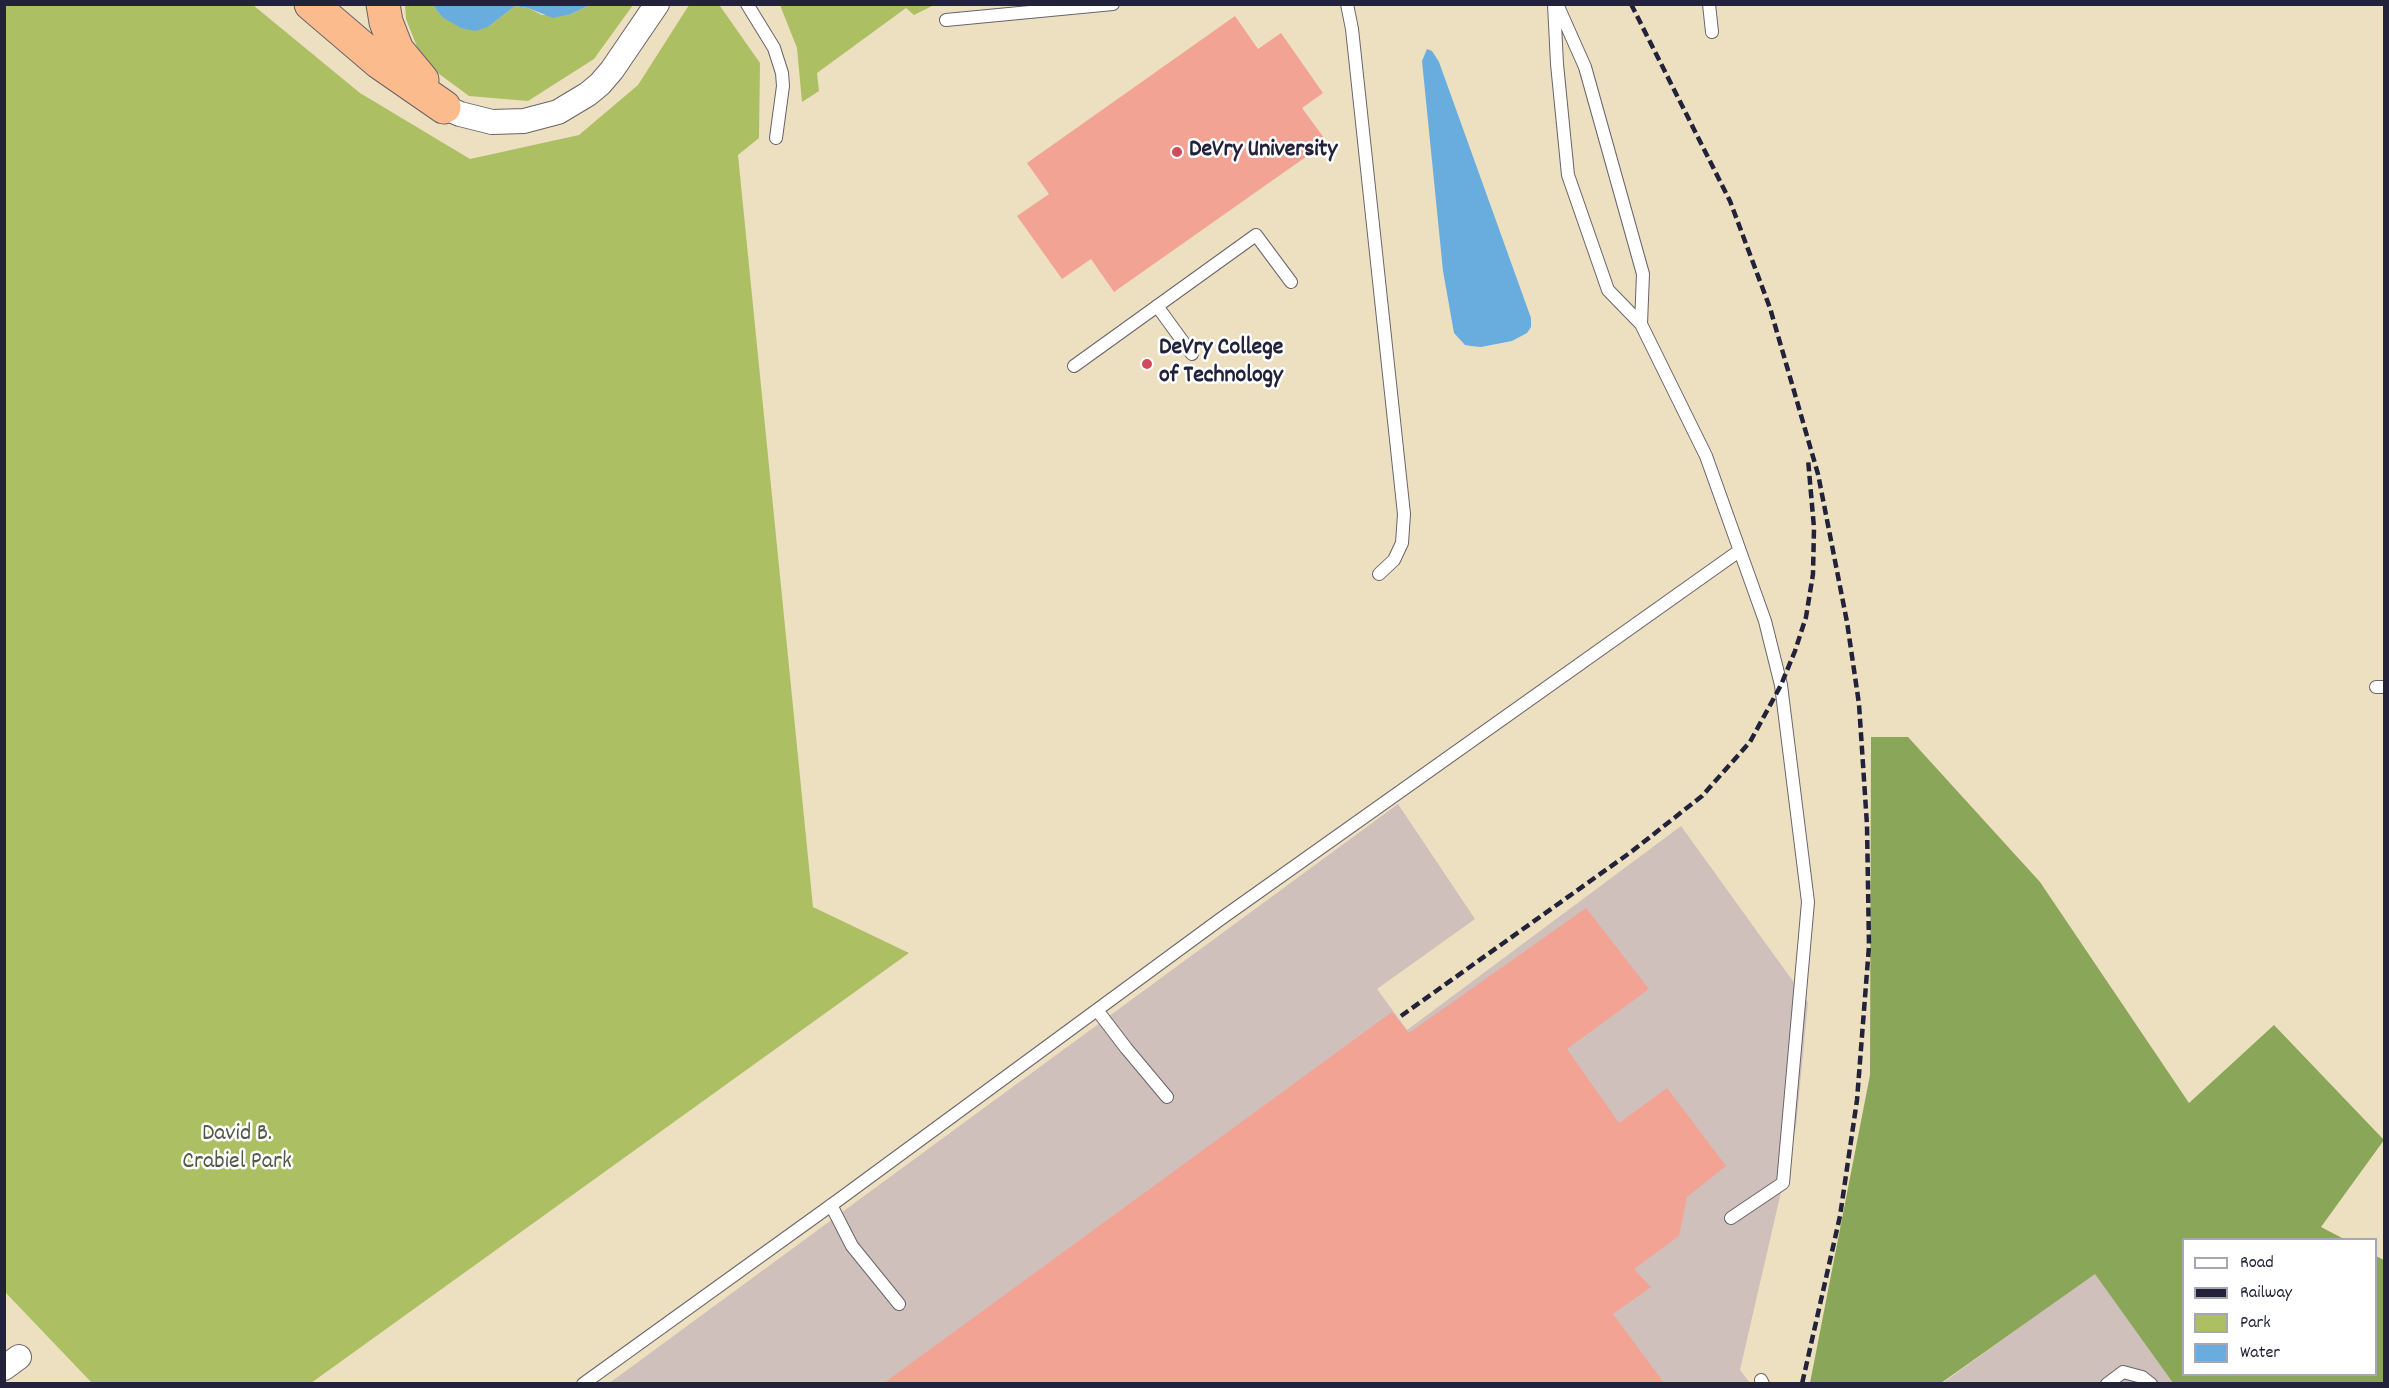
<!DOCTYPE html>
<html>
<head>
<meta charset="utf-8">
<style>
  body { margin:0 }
  #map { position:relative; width:2389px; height:1388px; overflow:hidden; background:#ede0c0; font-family:Dekko,sans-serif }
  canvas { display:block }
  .frame { position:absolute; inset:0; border:6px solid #22223b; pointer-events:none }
  .legend { position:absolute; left:2182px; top:1238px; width:195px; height:138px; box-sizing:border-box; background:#fff; border:2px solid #a7a7b1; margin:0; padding:8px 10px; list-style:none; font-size:18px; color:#22223b }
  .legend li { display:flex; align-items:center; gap:12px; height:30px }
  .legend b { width:30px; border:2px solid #a7a7b1 }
</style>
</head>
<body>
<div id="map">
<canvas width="2389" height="1388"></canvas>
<div class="frame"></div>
<ul class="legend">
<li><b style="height:8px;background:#fff"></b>Road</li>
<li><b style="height:8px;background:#22223b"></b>Railway</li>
<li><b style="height:16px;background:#adbf63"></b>Park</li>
<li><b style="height:16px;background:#69adde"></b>Water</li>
</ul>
</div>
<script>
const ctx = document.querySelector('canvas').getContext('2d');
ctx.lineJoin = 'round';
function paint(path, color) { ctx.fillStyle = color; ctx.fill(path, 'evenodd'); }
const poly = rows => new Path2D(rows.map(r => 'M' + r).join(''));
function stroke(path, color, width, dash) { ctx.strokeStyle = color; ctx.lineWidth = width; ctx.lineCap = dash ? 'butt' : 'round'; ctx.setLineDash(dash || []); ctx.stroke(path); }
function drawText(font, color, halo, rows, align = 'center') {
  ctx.font = font + ' Dekko,sans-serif'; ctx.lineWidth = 5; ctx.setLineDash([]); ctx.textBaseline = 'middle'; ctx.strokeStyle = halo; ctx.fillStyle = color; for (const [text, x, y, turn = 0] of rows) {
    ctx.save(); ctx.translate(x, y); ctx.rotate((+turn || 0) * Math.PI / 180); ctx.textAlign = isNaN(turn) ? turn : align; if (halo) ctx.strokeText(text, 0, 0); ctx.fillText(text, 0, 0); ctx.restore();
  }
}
const industrial = poly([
  [1398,804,1475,919,1377,989,1407,1030,1681,826,1808,1002,1796,1127,1740,1370,1750,1383,608,1384],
  [2095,1273,2173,1383,1941,1384]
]);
const green = poly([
  [5,4,253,5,360,93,470,159,579,135,638,85,689,5,720,6,760,63,759,138,738,155,813,907,909,953,311,1383,92,1383,5,1292],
  [405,5,433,5,442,17,488,27,515,6,528,8,542,15,571,14,590,5,633,5,594,59,528,101,469,96,423,62,406,19],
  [780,5,934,5,914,15,906,8,817,73,819,91,802,102,797,48]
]);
const forest = poly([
  [1871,737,1908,737,2040,882,2189,1103,2274,1025,2384,1140,2321,1227,2344,1239,2184,1240,2184,1374,2376,1374,2376,1256,2384,1260,2384,1383,2173,1383,2095,1274,1941,1383,1810,1383,1870,1075]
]);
const water = poly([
  [433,5,590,5,571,14,553,18,528,8,515,6,488,27,475,31,461,28,442,17],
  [1427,49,1432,51,1439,62,1531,318,1531,327,1527,333,1512,341,1481,347,1471,346,1465,345,1454,333,1443,271,1422,61]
]);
const building = poly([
  [1235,16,1258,49,1281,33,1323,93,1302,108,1327,142,1114,292,1091,259,1062,279,1017,216,1049,194,1027,163],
  [1586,908,1649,989,1567,1049,1619,1123,1667,1088,1726,1166,1687,1197,1679,1236,1634,1269,1651,1287,1613,1314,1664,1383,884,1383,1392,1012,1409,1033]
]);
const lane = poly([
  [747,4,774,48,782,73,783,86,776,138],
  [1347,4,1352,29,1404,514,1402,543,1394,560,1379,574],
  [1554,4,1557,64,1568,175,1608,290,1641,324,1706,456,1765,621,1781,685,1808,902,1783,1183,1731,1218],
  [1557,4,1585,67,1643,274,1641,324],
  [1709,4,1712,32],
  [946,20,1113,4],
  [1157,306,1192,354],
  [1074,366,1256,235,1291,282],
  [2376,687,2384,687],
  [1097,1010,1126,1048,1167,1097],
  [831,1205,852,1246,899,1304],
  [1761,1380,1763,1384],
  [583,1384,837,1201,1222,918,1739,551],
  [2107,1384,2123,1372,2142,1377,2151,1384]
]);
const street = poly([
  [444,107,460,114,492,122,524,121,558,112,588,94,600,84,612,70,657,4],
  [4,1368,19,1357]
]);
const highway = poly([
  [311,4,379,62,444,107],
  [383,4,386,22,397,50,422,80]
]);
const rail = poly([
  [1631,4,1730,201,1770,308,1818,474,1847,622,1859,704,1867,825,1869,946,1857,1100,1840,1216,1802,1384],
  [1401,1016,1631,852,1702,796,1750,742,1781,685,1795,651,1806,617,1813,574,1814,528,1808,459]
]);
const markers = [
  [1177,152,6,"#d1495b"],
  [1147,364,6,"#d1495b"]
];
const poiNames = [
  ["DeVry University",1189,152],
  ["DeVry College",1159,350],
  ["of Technology",1159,378]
];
const parkNames = [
  ["David B.",237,1136],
  ["Crabiel Park",237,1164]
];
paint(industrial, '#d0c0bb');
paint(green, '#adbf63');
paint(forest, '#8aa659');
paint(water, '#69adde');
paint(building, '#f3a393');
stroke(lane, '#69646a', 14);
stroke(street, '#69646a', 26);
stroke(highway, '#69646a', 35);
stroke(lane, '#fff', 12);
stroke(street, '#fff', 24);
stroke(highway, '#fbbb8d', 33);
stroke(rail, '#22223b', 4.5, [9, 4.5]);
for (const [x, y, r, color] of markers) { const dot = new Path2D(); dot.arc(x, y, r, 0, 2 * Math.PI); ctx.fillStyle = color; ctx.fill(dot); stroke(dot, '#fff', 2); }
drawText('bold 24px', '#22223b', '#fff', poiNames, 'left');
drawText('24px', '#535949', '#fff', parkNames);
</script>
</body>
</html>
